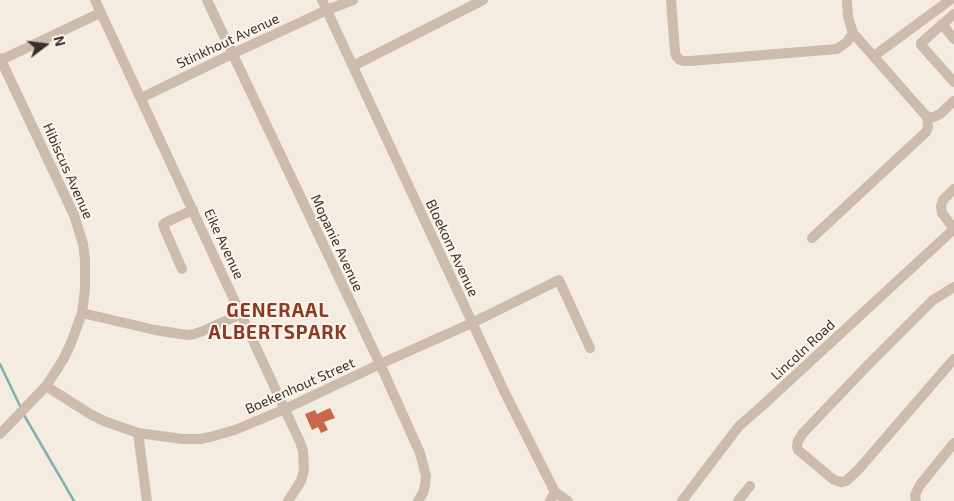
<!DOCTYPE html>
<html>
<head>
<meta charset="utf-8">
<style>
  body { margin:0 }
  #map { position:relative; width:954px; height:501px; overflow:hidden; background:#f4ebe1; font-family:"Exo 2",sans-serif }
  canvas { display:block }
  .north { position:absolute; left:20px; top:20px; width:50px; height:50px; -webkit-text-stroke:4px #fbf5ee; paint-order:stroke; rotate:75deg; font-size:14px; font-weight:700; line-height:20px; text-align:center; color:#3b302b }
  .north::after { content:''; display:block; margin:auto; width:18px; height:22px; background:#3b302b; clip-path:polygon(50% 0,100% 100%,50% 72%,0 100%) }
</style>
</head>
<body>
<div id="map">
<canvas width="954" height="501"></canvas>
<div class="north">N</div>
</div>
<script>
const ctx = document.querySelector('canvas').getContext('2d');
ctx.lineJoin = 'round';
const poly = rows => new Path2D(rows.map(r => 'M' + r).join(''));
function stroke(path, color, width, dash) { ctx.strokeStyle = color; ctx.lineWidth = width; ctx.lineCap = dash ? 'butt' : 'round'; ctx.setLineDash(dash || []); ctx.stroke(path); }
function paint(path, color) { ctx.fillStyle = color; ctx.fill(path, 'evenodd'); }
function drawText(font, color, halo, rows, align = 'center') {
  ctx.font = font + ' "Exo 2",sans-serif'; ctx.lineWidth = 4; ctx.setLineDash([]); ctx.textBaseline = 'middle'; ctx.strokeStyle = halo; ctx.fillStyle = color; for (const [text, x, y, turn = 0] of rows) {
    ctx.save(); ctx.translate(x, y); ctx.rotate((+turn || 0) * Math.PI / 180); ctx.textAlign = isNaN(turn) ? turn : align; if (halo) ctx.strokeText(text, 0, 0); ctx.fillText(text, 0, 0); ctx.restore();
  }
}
const stream = poly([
  [0,364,21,408],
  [24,415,74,501]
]);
const building = poly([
  [330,408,335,418,324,422,328,430,321,433,318,427,312,430,305,414,315,410,317,414]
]);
const minor = poly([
  [95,0,300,442,303,451,304,470,301,481,288,501],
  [207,0,380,364,420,453,426,476,425,485,423,493,418,501],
  [322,0,505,393,555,492,568,501],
  [671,0,675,52,676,56,680,60,684,61,691,61,837,49,847,42,853,33,848,17,847,0],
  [954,14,921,43,921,45,954,82],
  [942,24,954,39],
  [874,56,950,0],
  [0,58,74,215,79,231,83,244,85,259,85,289,82,313,71,343,63,360,46,386,0,434],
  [1,60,100,13],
  [353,66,483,0],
  [141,98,232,54,327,10,353,0],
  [927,117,934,117,940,114,954,101],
  [954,189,943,200,941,206,942,213,954,229],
  [812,238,926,132,928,127,927,117,853,33],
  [182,269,165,230,163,225,165,223,173,219,193,210],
  [954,287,933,300,868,365,803,433,798,441,797,446,798,450,834,480,841,482,846,481,858,470,954,359],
  [82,313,155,330,187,335,194,334,203,331,241,314],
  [46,386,90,414,104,421,138,433,183,439,200,439,210,437,235,430,285,409,380,364,472,323,559,280,590,348],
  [138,433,147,501],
  [550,501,555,492],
  [682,501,739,426,762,406,954,229],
  [738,501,750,486],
  [916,501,915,495,920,485,954,443]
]);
const streetNames = [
  ["Stinkhout Avenue",228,41,-25],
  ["Hibiscus Avenue",68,171,66],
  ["Mopanie Avenue",337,243,65],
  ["Eike Avenue",224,244,65],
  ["Bloekom Avenue",452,248,65],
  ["Lincoln Road",803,350,-43],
  ["Boekenhout Street",300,386,-24]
];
const districtNames = [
  ["GENERAAL",278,311],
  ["ALBERTSPARK",278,333]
];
stroke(stream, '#7fb0b2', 2.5);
paint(building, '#c8694b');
stroke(minor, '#cdbbac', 10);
drawText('14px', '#3b302b', '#fbf5ee', streetNames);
ctx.letterSpacing = '1px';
drawText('bold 19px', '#8c3b22', '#fbf5ee', districtNames);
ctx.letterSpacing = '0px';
</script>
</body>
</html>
